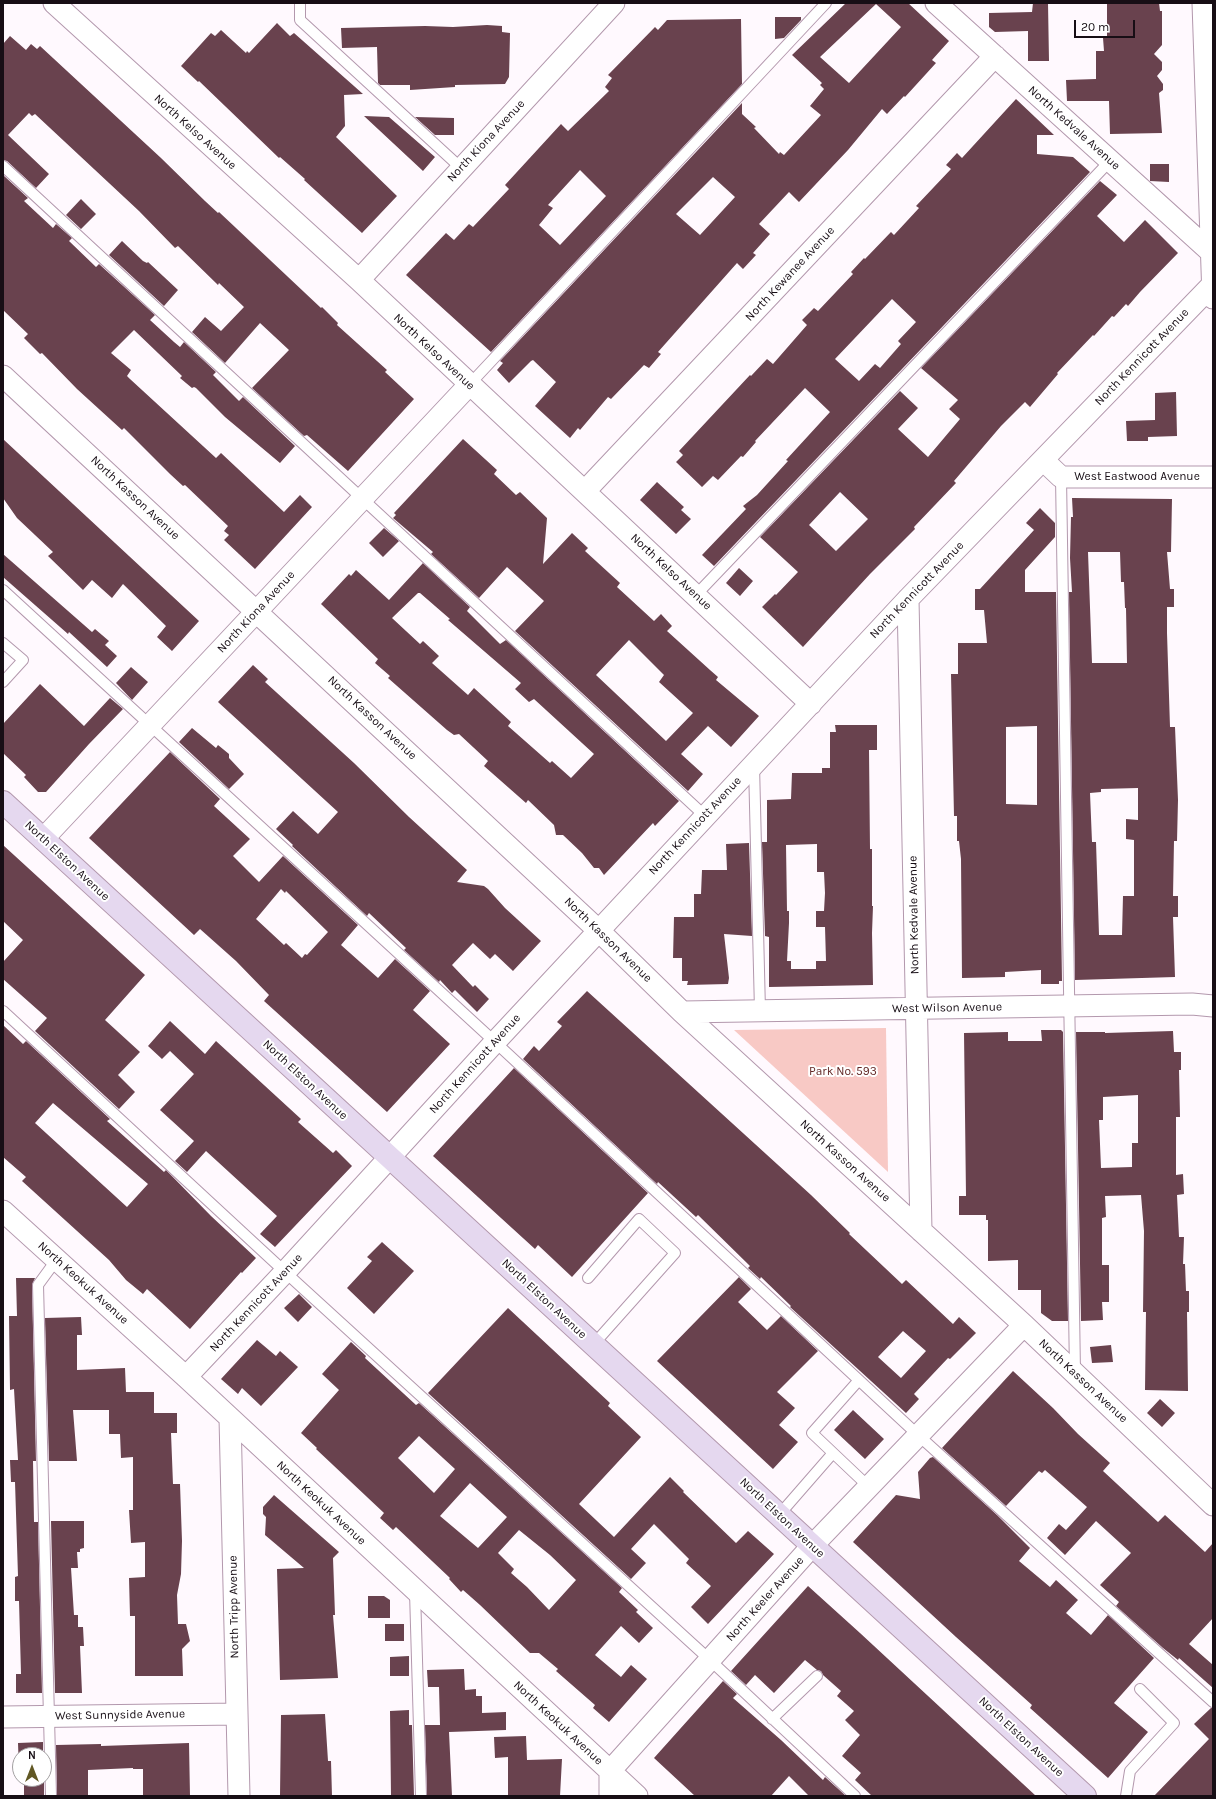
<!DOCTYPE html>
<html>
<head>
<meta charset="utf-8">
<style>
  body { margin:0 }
  #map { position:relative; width:1216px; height:1799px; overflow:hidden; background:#fff9fe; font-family:Karla,sans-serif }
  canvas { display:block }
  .frame { position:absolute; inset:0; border:4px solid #170e15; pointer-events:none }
  .north { position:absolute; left:12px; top:1747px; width:40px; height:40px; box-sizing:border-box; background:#fff; border:1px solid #a29fa1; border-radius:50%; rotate:0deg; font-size:11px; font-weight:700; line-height:16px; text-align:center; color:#170e15 }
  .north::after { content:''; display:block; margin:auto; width:14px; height:18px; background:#615824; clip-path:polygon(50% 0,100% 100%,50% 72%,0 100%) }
  .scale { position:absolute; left:1074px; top:20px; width:61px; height:18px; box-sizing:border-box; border:2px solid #170e15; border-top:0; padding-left:5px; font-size:12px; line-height:14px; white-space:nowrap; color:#170e15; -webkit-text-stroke:3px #fff; paint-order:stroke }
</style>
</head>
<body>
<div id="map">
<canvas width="1216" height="1799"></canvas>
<div class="frame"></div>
<div class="north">N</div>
<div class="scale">20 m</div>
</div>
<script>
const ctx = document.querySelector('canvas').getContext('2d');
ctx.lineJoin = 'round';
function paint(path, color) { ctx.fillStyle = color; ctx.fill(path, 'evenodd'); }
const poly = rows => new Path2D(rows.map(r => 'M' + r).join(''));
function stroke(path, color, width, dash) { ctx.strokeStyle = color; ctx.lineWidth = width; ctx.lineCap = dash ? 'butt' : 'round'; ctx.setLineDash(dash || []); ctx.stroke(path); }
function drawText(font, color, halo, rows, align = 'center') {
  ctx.font = font + ' Karla,sans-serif'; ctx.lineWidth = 4; ctx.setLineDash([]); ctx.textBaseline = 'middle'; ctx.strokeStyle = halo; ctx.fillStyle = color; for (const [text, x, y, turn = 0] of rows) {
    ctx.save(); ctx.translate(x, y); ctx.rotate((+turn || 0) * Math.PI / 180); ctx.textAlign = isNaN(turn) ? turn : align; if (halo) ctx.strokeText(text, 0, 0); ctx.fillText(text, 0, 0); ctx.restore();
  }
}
const green = poly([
  [886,1028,888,1172,734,1030]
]);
const building = poly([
  [846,3,908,3,949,41,932,60,936,63,905,97,904,96,887,114,882,109,848,150,799,202,789,192,759,224,770,234,753,253,756,255,743,269,737,263,658,352,661,354,649,368,644,365,611,399,608,397,580,430,578,428,570,438,535,406,556,382,533,360,531,361,509,383,497,370,503,363,500,361,742,103,742,114,756,127,754,128,779,154,780,152,784,155,821,115,810,106,824,89,820,85,822,83,792,55],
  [876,4,901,27,849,83,820,57],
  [713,177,735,197,700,235,676,214],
  [1033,3,1048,3,1049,61,1028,61,1028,31,995,32,989,27,989,13,1032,12],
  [1107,3,1159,3,1160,11,1162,11,1162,45,1154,54,1162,62,1162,70,1157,76,1163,84,1163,90,1159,93,1162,133,1110,134,1109,101,1067,101,1066,80,1096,79,1096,51,1104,51,1103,38,1107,38],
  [775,17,801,17,801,20,784,38,775,39],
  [741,19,742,84,491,352,406,275,446,233,454,240,469,224,473,227,509,189,505,185,561,124,568,131,609,91,605,87,612,78,608,75,655,27,658,30,667,20],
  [580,170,606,196,560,245,539,225,553,208,548,205],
  [277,23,290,36,294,33,363,94,344,95,345,126,336,137,397,196,362,233,304,180,305,179,280,157,279,158,199,81,198,82,181,66,211,33,215,36,221,30,246,53,247,51,249,53],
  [487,25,502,26,502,32,510,33,509,77,505,84,455,85,455,87,410,90,410,85,380,85,378,83,377,47,342,48,341,28,425,26,453,27],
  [10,36,26,50,31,44,37,49,40,46,161,158,205,201,218,213,219,212,321,308,322,307,338,323,337,325,387,370,385,372,414,399,348,471,307,435,304,436,252,388,289,350,260,323,225,363,192,332,205,317,221,331,244,307,219,283,218,285,178,246,175,248,139,211,35,114,32,116,29,113,8,135,49,174,36,188,7,161,3,160,3,44],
  [1016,99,1054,135,1037,135,1037,154,1073,157,1090,172,714,566,702,555,746,509,743,506,757,495,788,461,786,460,830,412,805,388,755,441,756,442,743,457,741,456,718,480,713,476,702,487,676,462,683,455,679,451,750,375,751,376,767,359,773,364,807,325,802,320,814,308,818,311,853,274,851,272,864,258,865,259,891,232,894,235,919,208,916,206,951,169,946,165,957,153,962,158],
  [892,299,916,322,898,341,901,344,880,368,875,364,859,381,835,359],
  [364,116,389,117,435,157,423,171],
  [415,117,454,118,454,135,435,135],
  [1150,164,1169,164,1169,182,1150,181],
  [3,175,28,198,24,201,53,228,56,224,72,238,69,241,96,267,99,264,155,315,150,320,174,342,180,347,184,342,216,372,213,375,239,401,243,397,295,446,280,463,225,417,196,388,194,387,192,388,180,378,182,376,134,330,111,353,131,370,127,376,130,379,216,458,221,453,284,512,300,495,312,507,255,569,224,540,229,535,224,531,228,526,185,485,183,486,170,474,124,428,122,430,77,389,42,353,40,354,24,338,28,334,3,310],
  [1100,181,1117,195,1097,216,1124,242,1145,220,1178,253,1140,292,1128,306,1126,304,1114,317,1112,316,1094,336,1093,335,1057,373,1058,374,1030,407,1025,402,1001,426,954,481,956,483,914,527,915,529,870,574,803,647,762,607,775,594,776,595,798,572,760,537,900,391,918,408,898,429,928,457,960,419,949,409,958,400,921,368],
  [840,492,868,519,836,551,809,525],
  [81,199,96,214,81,229,66,215],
  [122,241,143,261,147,263,148,262,178,290,164,306,109,255],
  [1176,392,1177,436,1148,437,1148,441,1127,441,1126,421,1155,420,1155,393],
  [3,439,199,621,172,651,157,637,166,626,123,584,112,598,92,580,83,590,48,556,53,552,17,518,3,498],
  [463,439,497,470,494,474,516,495,520,492,547,518,543,564,572,533,588,548,585,551,620,583,617,587,654,621,661,614,672,626,667,631,710,670,718,677,716,680,759,716,731,747,708,726,681,754,703,774,688,791,515,631,544,601,507,567,479,598,431,554,433,552,393,518,396,515,394,513],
  [629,640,664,675,659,682,693,713,666,741,596,675],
  [657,482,684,507,681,510,691,519,676,534,640,500],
  [1072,498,1172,499,1171,552,1167,552,1170,589,1174,589,1174,607,1167,607,1167,633,1170,727,1175,727,1178,800,1177,841,1174,841,1173,896,1178,896,1178,917,1173,917,1175,977,1075,980,1069,592,1072,592,1070,558,1071,517,1073,517],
  [1088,552,1120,552,1121,582,1124,582,1125,608,1126,608,1127,663,1092,663],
  [1138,788,1138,820,1126,819,1126,839,1134,840,1134,896,1123,896,1122,935,1099,935,1096,842,1092,842,1090,793,1101,792,1101,789],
  [1040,508,1055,523,1055,537,1025,570,1025,592,1056,592,1062,981,1059,981,1059,984,1041,984,1041,970,1005,972,1005,977,962,978,961,859,959,841,957,841,957,816,954,816,951,674,958,674,958,643,987,643,984,610,975,610,975,589,980,589,1034,530,1026,523],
  [1037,726,1037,805,1006,804,1006,727],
  [384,528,399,541,383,557,369,543],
  [3,554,92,632,95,629,109,641,105,645,117,656,107,667,69,632,68,634,3,577],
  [423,563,470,607,467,611,500,644,506,640,679,801,655,826,653,823,604,875,599,868,594,868,582,853,563,835,556,835,554,825,528,800,526,803,484,766,488,761,459,734,454,735,447,730,388,678,390,676,375,663,378,659,321,604,349,574,351,576,356,570,389,600],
  [418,593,420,593,450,619,448,620,521,683,515,689,529,702,534,699,594,754,571,778,552,761,550,763,508,726,511,722,474,688,468,695,432,663,439,656,423,641,420,644,392,618],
  [739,568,753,581,740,596,726,583],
  [253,665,268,679,265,682,354,763,409,817,467,870,457,882,484,886,488,889,505,908,541,941,513,971,495,954,490,959,473,943,452,965,473,987,475,985,489,999,477,1012,455,990,452,993,440,980,439,982,404,950,406,948,369,913,367,916,292,846,293,845,276,829,293,811,318,834,338,812,218,702],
  [131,667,148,682,132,700,116,683],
  [40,684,84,726,110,698,123,709,89,744,46,792,38,792,24,777,26,775,3,753,3,724],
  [835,725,877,725,877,750,869,750,870,849,872,849,872,906,873,906,872,933,873,985,769,987,769,937,765,936,762,842,767,842,767,800,791,799,792,773,822,773,822,768,830,768,830,732,836,732],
  [817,844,817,872,824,872,825,893,824,911,816,911,816,927,825,927,826,961,816,961,816,969,791,969,791,961,787,961,789,923,789,911,787,911,786,845],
  [192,728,216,748,218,745,229,754,229,758,244,774,229,789,179,742],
  [170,752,220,799,214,806,250,839,233,856,259,882,283,856,358,925,341,945,378,978,395,959,430,991,413,1010,450,1044,387,1112,264,1001,269,995,236,961,200,929,194,935,89,838],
  [281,889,285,893,286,891,328,932,307,955,305,954,302,958,286,943,284,945,256,919],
  [749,843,752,936,724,934,729,978,728,984,687,985,688,981,682,981,682,958,673,958,674,917,694,917,694,894,701,894,702,870,727,870,726,844],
  [3,845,145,975,105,1020,140,1052,118,1075,135,1092,119,1109,35,1031,47,1018,3,979,3,962,23,940,3,921],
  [587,991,811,1195,850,1233,849,1234,902,1284,906,1280,953,1324,959,1317,976,1333,950,1359,948,1358,914,1394,919,1399,906,1413,790,1307,791,1306,761,1277,760,1279,748,1268,750,1266,698,1215,696,1217,658,1182,657,1184,523,1059,534,1046,539,1051,562,1026,557,1022],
  [903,1331,926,1351,901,1378,878,1357],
  [170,1021,205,1054,216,1041,301,1119,298,1122,333,1153,336,1150,352,1166,275,1247,260,1234,277,1216,206,1151,187,1172,175,1161,194,1141,160,1110,194,1074,170,1051,162,1059,148,1046],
  [3,1025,23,1044,26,1041,110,1119,107,1121,164,1172,166,1170,211,1216,256,1258,242,1273,241,1272,190,1329,147,1289,143,1294,126,1280,109,1260,22,1181,26,1177,3,1157],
  [53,1103,148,1184,127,1207,35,1123],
  [1041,1030,1061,1030,1063,1032,1068,1321,1052,1321,1041,1313,1041,1290,1018,1290,1018,1260,988,1261,988,1220,986,1220,986,1215,959,1215,959,1196,966,1196,964,1033,1008,1032,1008,1041,1042,1041],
  [1173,1031,1174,1052,1181,1052,1181,1070,1179,1070,1180,1117,1176,1117,1176,1175,1183,1174,1184,1194,1177,1195,1179,1237,1184,1237,1183,1264,1185,1264,1186,1291,1189,1291,1189,1312,1187,1312,1188,1391,1145,1390,1146,1312,1143,1312,1144,1231,1141,1195,1105,1196,1106,1217,1102,1218,1102,1265,1109,1265,1109,1302,1102,1302,1103,1320,1081,1321,1076,1032,1105,1032,1105,1033],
  [1138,1095,1138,1143,1132,1143,1132,1167,1101,1168,1099,1120,1103,1120,1103,1097],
  [514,1068,648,1193,572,1277,538,1245,535,1249,433,1156],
  [382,1242,414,1271,374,1314,347,1288,372,1261,367,1257],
  [739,1277,751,1289,738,1302,767,1330,781,1316,818,1351,777,1392,795,1408,779,1425,798,1442,773,1469,657,1361],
  [16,1278,35,1278,32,1285,36,1461,33,1461,34,1522,38,1522,42,1693,16,1693,16,1674,21,1674,19,1601,15,1601,15,1577,18,1576,15,1482,11,1482,10,1460,18,1460,14,1389,10,1390,9,1316,17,1316],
  [299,1294,312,1307,298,1322,284,1308],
  [508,1308,610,1403,608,1406,641,1437,579,1504,614,1537,670,1477,684,1491,683,1492,736,1543,748,1531,774,1554,708,1624,691,1607,711,1586,686,1563,689,1559,654,1524,631,1549,646,1563,631,1579,428,1393],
  [81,1317,82,1335,77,1335,77,1370,125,1368,126,1392,154,1392,154,1413,177,1413,177,1433,171,1433,173,1484,180,1484,182,1541,181,1574,177,1595,178,1624,186,1624,190,1641,182,1649,183,1676,135,1676,135,1616,130,1616,129,1578,145,1577,145,1542,131,1543,129,1510,133,1510,133,1457,121,1458,120,1434,109,1434,109,1410,73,1410,77,1461,49,1461,45,1318],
  [257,1340,276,1356,280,1351,298,1367,261,1406,242,1388,238,1394,221,1379],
  [351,1342,366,1356,365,1358,416,1405,419,1403,622,1588,619,1592,638,1610,636,1612,653,1628,639,1643,621,1626,595,1655,621,1677,631,1665,647,1679,609,1722,593,1708,595,1705,556,1671,558,1669,539,1653,530,1653,480,1605,463,1590,461,1592,449,1579,450,1578,396,1527,393,1530,380,1518,384,1513,316,1449,317,1448,301,1433,339,1390,322,1374],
  [419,1436,455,1469,434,1493,398,1458],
  [470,1483,507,1517,478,1548,440,1516],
  [519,1530,550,1555,576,1580,549,1610,527,1587,511,1573,514,1569,498,1553],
  [1111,1345,1113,1362,1092,1363,1090,1347],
  [1013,1371,1053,1408,1078,1434,1110,1463,1103,1471,1158,1522,1165,1515,1205,1552,1213,1543,1213,1618,1189,1644,1213,1665,1213,1688,1179,1658,1178,1660,1163,1648,1116,1606,1119,1602,1100,1585,1131,1553,1096,1521,1065,1555,1047,1538,1059,1524,1066,1530,1087,1507,1045,1470,1042,1473,1039,1471,1006,1506,942,1448],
  [1160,1399,1175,1413,1162,1427,1147,1413],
  [853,1410,884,1439,865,1459,834,1430],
  [933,1457,997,1515,1030,1548,1019,1561,1050,1587,1056,1580,1078,1600,1066,1613,1091,1635,1108,1615,1154,1658,1114,1703,1148,1732,1108,1778,1030,1708,1032,1705,956,1637,853,1542,896,1495,920,1499,918,1472,930,1458],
  [274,1495,339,1552,333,1558,335,1615,333,1615,338,1678,280,1680,277,1569,304,1568,265,1535,266,1517,263,1514,263,1507],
  [51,1521,84,1521,84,1548,80,1549,80,1552,77,1552,78,1568,71,1568,74,1615,78,1615,78,1627,83,1627,84,1646,80,1646,82,1693,55,1693],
  [808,1586,860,1633,1036,1796,872,1796,855,1780,861,1773,842,1756,860,1735,845,1720,854,1711,837,1696,841,1691,823,1675,821,1671,817,1670,805,1660,774,1693,755,1675,746,1685,731,1671],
  [368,1596,384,1596,390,1600,390,1618,368,1618],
  [385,1624,404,1624,404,1641,385,1641],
  [409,1656,409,1676,390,1676,390,1657],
  [464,1669,465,1690,476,1689,476,1696,482,1696,482,1713,506,1712,506,1730,449,1732,452,1796,427,1796,425,1725,440,1725,439,1687,428,1687,427,1670],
  [723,1681,737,1694,733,1698,781,1740,823,1780,825,1777,846,1796,809,1796,789,1776,771,1796,695,1796,654,1758],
  [1211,1708,1213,1708,1213,1796,1154,1796,1209,1739,1194,1724],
  [409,1710,409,1725,412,1725,414,1796,391,1796,390,1711],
  [325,1714,328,1761,331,1761,332,1796,280,1796,281,1715],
  [526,1736,527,1760,562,1759,560,1796,508,1796,508,1757,495,1758,494,1737],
  [43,1742,43,1755,20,1755,19,1771,18,1743],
  [189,1743,190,1796,143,1796,143,1769,133,1769,133,1768,88,1770,88,1796,57,1796,56,1745,101,1744,101,1746],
  [44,1776,44,1796,24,1796,24,1779,44,1779]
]);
const service = poly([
  [300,3,300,20,461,168],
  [3,166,705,816],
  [469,385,826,3],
  [1061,477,1075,1373],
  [3,590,495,1042,918,1435,1213,1702],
  [695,596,1110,161],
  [3,643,23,660,3,682],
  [754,765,760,1011],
  [3,1011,297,1283,710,1660,855,1796],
  [588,1278,639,1219,675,1253,593,1345],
  [859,1380,812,1433,869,1487],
  [779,1515,833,1453],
  [415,1592,421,1796],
  [772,1719,817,1676],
  [51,1796,38,1285,57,1259],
  [1126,1796,1130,1771,1174,1723,1140,1689]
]);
const minor = poly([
  [54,3,359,280,811,704],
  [936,3,1212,253],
  [1203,3,1213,298],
  [359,280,614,3],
  [3,376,598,930,682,1012,1024,1325,1213,1505],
  [1043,460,1061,477,1213,477],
  [585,491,995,56],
  [908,599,921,1231],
  [43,839,469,385],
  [682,1012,1192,1004,1213,1006],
  [3,1211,186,1377,637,1796],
  [186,1377,285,1272,495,1042,908,599,1213,284],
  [230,1418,239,1796],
  [3,1717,237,1714],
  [610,1796,610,1771,812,1546,1024,1325]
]);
const secondary = poly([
  [3,802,1085,1796]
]);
const streetNames = [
  ["North Kedvale Avenue",1074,128,42],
  ["North Kelso Avenue",195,132,42],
  ["North Kiona Avenue",486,141,-47],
  ["North Kewanee Avenue",790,274,-47],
  ["North Kelso Avenue",434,352,43],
  ["North Kennicott Avenue",1142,357,-46],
  ["West Eastwood Avenue",1137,477],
  ["North Kasson Avenue",135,498,43],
  ["North Kelso Avenue",671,572,43],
  ["North Kennicott Avenue",917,590,-46],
  ["North Kiona Avenue",256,612,-47],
  ["North Kasson Avenue",372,718,43],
  ["North Kennicott Avenue",695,826,-47],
  ["North Elston Avenue",67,861,43],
  ["North Kedvale Avenue",914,915,-91],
  ["North Kasson Avenue",608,940,44],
  ["West Wilson Avenue",947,1008,-1],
  ["North Kennicott Avenue",475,1064,-48],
  ["North Elston Avenue",305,1080,43],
  ["North Kasson Avenue",845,1161,42],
  ["North Keokuk Avenue",83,1283,42],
  ["North Elston Avenue",544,1299,43],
  ["North Kennicott Avenue",256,1303,-47],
  ["North Kasson Avenue",1083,1381,43],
  ["North Keokuk Avenue",321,1503,43],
  ["North Elston Avenue",782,1518,43],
  ["North Keeler Avenue",765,1599,-48],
  ["North Tripp Avenue",234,1607,-91],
  ["West Sunnyside Avenue",120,1715,-1],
  ["North Keokuk Avenue",558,1723,43],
  ["North Elston Avenue",1021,1737,43]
];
const parkNames = [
  ["Park No. 593",843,1072]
];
paint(green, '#f8c9c5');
paint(building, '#69424e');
stroke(service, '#b398ad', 12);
stroke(minor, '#b398ad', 23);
stroke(secondary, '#b398ad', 24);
stroke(service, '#fff', 10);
stroke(minor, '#fff', 21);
stroke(secondary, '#e5d8ef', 22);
drawText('12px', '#170e15', '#fff', streetNames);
drawText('12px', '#632826', '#fff', parkNames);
</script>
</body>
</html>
